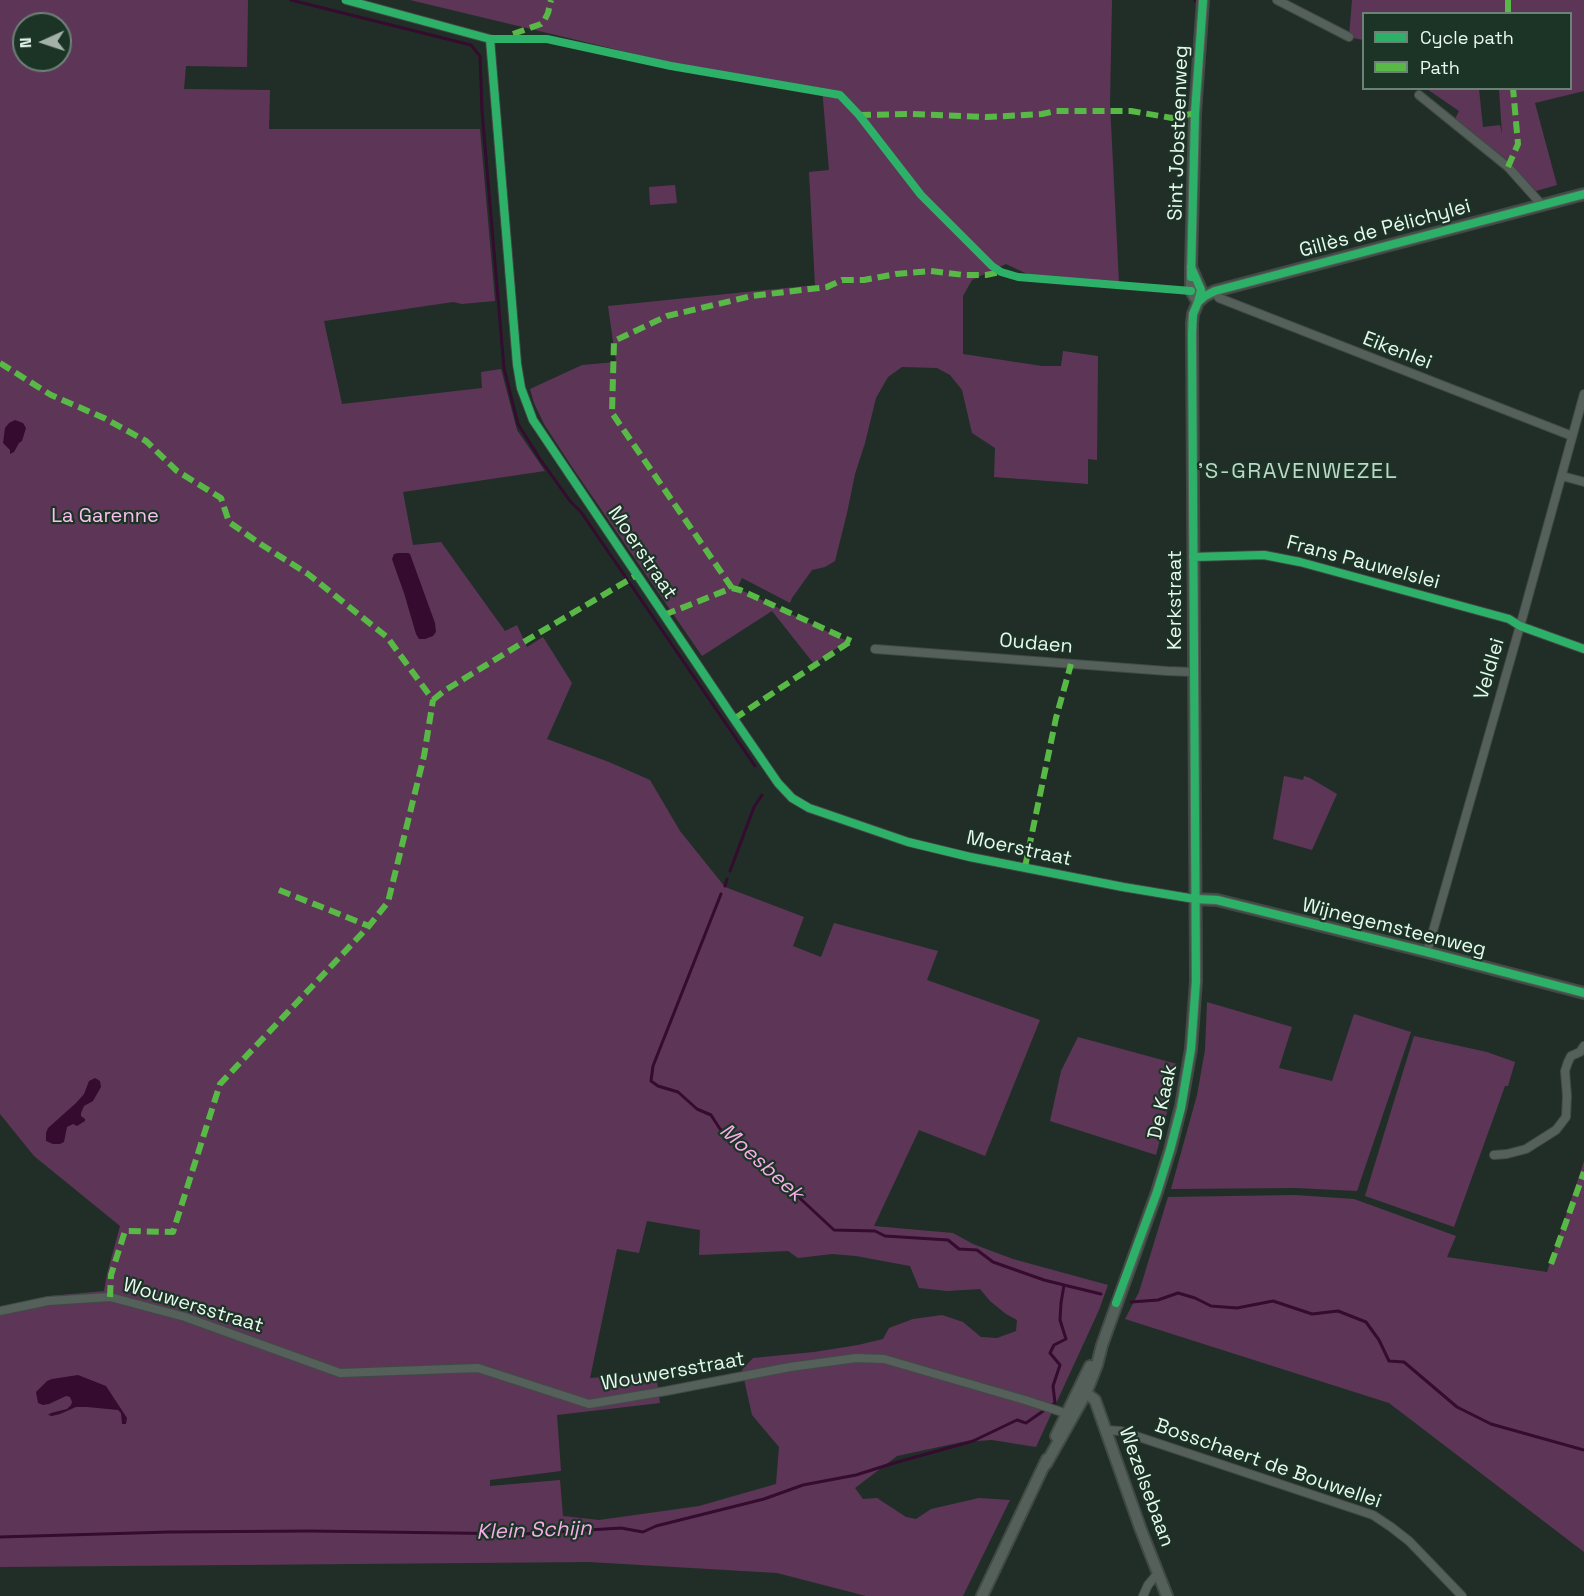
<!DOCTYPE html>
<html>
<head>
<meta charset="utf-8">
<style>
  body { margin:0 }
  #map { position:relative; width:1584px; height:1596px; overflow:hidden; background:#212e27; font-family:"Space Grotesk",sans-serif }
  canvas { display:block }
  .legend { position:absolute; left:1362px; top:12px; width:210px; height:78px; box-sizing:border-box; background:#1b3426; border:2px solid #6d8276; margin:0; padding:8px 10px; list-style:none; font-size:18px; color:#e9f8ee }
  .legend li { display:flex; align-items:center; gap:12px; height:30px }
  .legend b { width:30px; border:2px solid #6d8276 }
  .north { position:absolute; left:12px; top:12px; width:60px; height:60px; box-sizing:border-box; background:#1b3426; border:2px solid #6d8276; border-radius:50%; rotate:267deg; font-size:16px; font-weight:700; line-height:24px; text-align:center; color:#e9f8ee }
  .north::after { content:''; display:block; margin:auto; width:21px; height:27px; background:#a3b1a8; clip-path:polygon(50% 0,100% 100%,50% 72%,0 100%) }
</style>
</head>
<body>
<div id="map">
<canvas width="1584" height="1596"></canvas>
<ul class="legend">
<li><b style="height:8px;background:#2db169"></b>Cycle path</li>
<li><b style="height:8px;background:#58b947"></b>Path</li>
</ul>
<div class="north">N</div>
</div>
<script>
const ctx = document.querySelector('canvas').getContext('2d');
ctx.lineJoin = 'round';
function paint(path, color) { ctx.fillStyle = color; ctx.fill(path, 'evenodd'); }
const poly = rows => new Path2D(rows.map(r => 'M' + r).join(''));
function stroke(path, color, width, dash) { ctx.strokeStyle = color; ctx.lineWidth = width; ctx.lineCap = dash ? 'butt' : 'round'; ctx.setLineDash(dash || []); ctx.stroke(path); }
function drawText(font, color, halo, rows, align = 'center') {
  ctx.font = font + ' "Space Grotesk",sans-serif'; ctx.lineWidth = 4.5; ctx.setLineDash([]); ctx.textBaseline = 'middle'; ctx.strokeStyle = halo; ctx.fillStyle = color; for (const [text, x, y, turn = 0] of rows) {
    ctx.save(); ctx.translate(x, y); ctx.rotate((+turn || 0) * Math.PI / 180); ctx.textAlign = isNaN(turn) ? turn : align; if (halo) ctx.strokeText(text, 0, 0); ctx.fillText(text, 0, 0); ctx.restore();
  }
}
const green = poly([
  [0,0,248,0,247,67,186,66,184,89,270,90,269,129,480,129,495,301,462,304,453,302,324,321,342,404,482,388,481,372,501,369,517,430,545,471,403,492,413,545,441,542,505,631,517,625,527,647,543,637,572,683,547,739,609,762,650,780,680,831,725,887,804,917,793,946,821,957,834,923,938,951,927,980,1040,1020,985,1156,919,1130,874,1226,953,1233,973,1244,1013,1259,1108,1285,1099,1310,1036,1447,992,1440,962,1442,897,1456,855,1488,863,1499,877,1498,906,1517,916,1519,931,1509,979,1498,1010,1500,963,1596,866,1596,777,1573,589,1562,0,1567,0,1307,49,1296,104,1291,107,1274,120,1226,34,1156,0,1114],
  [24,24,60,24,60,60,24,60],
  [647,1221,700,1230,699,1255,788,1251,798,1258,832,1254,856,1256,910,1266,919,1288,947,1291,980,1289,990,1301,1006,1314,1017,1320,1016,1331,997,1338,981,1337,963,1322,942,1315,913,1319,889,1328,883,1339,858,1345,814,1352,753,1358,742,1370,752,1415,779,1447,776,1484,699,1506,599,1520,563,1516,560,1480,490,1486,490,1480,561,1471,557,1415,660,1403,656,1373,590,1378,617,1249,639,1253],
  [410,0,1112,0,1110,104,1119,283,1040,280,1006,264,972,280,963,296,963,354,1042,366,1061,366,1063,351,1098,356,1097,460,1088,459,1088,484,994,477,995,448,972,433,962,390,950,375,937,368,902,367,888,377,876,398,865,443,855,474,847,513,835,561,825,567,812,570,792,598,790,603,742,578,737,588,847,641,814,664,772,611,702,656,572,467,544,424,534,403,530,389,582,365,616,362,608,306,815,285,809,172,829,170,822,88,718,74],
  [1352,0,1584,0,1584,91,1535,103,1557,185,1536,191,1504,157,1454,121,1459,111,1427,89,1479,89,1483,127,1500,125,1502,134,1499,89,1570,88,1570,14,1364,14,1363,40,1349,37],
  [675,185,677,203,650,205,649,187],
  [1284,776,1303,780,1304,776,1310,778,1337,794,1312,850,1273,839],
  [1207,1002,1292,1027,1279,1068,1332,1081,1354,1014,1411,1032,1357,1191,1296,1188,1171,1189,1197,1095,1205,1050],
  [1414,1036,1487,1052,1515,1062,1508,1086,1505,1086,1454,1227,1365,1196],
  [1078,1037,1177,1064,1169,1105,1156,1155,1050,1121,1061,1071],
  [1584,1161,1584,1552,1389,1403,1125,1319,1139,1292,1168,1197,1295,1195,1354,1199,1456,1236,1447,1257,1547,1272]
]);
const water = poly([
  [15,420,23,423,26,428,22,441,19,443,14,452,10,454,10,450,3,443,5,428,9,423],
  [398,553,408,553,410,554,435,623,436,632,433,636,425,639,419,639,416,634,404,593,394,565,392,559,394,554],
  [95,1078,100,1081,101,1087,93,1101,84,1106,81,1113,81,1116,85,1119,85,1121,77,1126,73,1124,67,1127,64,1142,60,1144,53,1144,46,1141,46,1133,48,1128,76,1103,84,1094,89,1081],
  [78,1375,106,1386,127,1418,126,1424,122,1424,121,1413,118,1410,87,1407,76,1407,60,1414,52,1416,48,1415,51,1413,67,1409,71,1405,72,1402,70,1397,66,1396,49,1404,43,1405,38,1403,36,1392,47,1381,52,1379]
]);
const stream = poly([
  [291,0,471,45,480,56,482,111,504,368,518,424,540,459,570,501,581,512,627,579],
  [1195,1,1195,0],
  [629,582,755,766],
  [730,871,754,807,762,795],
  [725,886,727,879],
  [721,894,653,1066,651,1081,658,1086,678,1092,697,1109,711,1115,720,1129,746,1148,834,1230,875,1231,885,1236,948,1240,959,1249,977,1250,993,1262,1044,1280,1064,1285],
  [1131,1302,1158,1300,1178,1293,1195,1298,1211,1306,1237,1308,1273,1301,1312,1314,1338,1311,1366,1322,1379,1340,1389,1361,1404,1362,1457,1407,1491,1424,1584,1450],
  [1052,1405,1055,1403,1053,1386,1060,1365,1050,1353,1054,1345,1066,1339,1060,1320,1061,1303,1064,1285,1101,1294],
  [0,1537,169,1532,310,1531,524,1534,621,1528,643,1532,656,1526,764,1499,803,1485,856,1475,894,1463,973,1441,1017,1420,1026,1423,1046,1409]
]);
const street = poly([
  [346,0,490,39,517,364,521,388,533,420,734,719,778,783,792,798,809,808,908,842,970,857,1123,887,1195,899],
  [1277,0,1349,37],
  [1419,95,1508,167,1542,205],
  [1215,291,1219,298,1572,436],
  [1562,476,1584,482],
  [1193,557,1264,555,1300,562,1509,619,1520,626,1584,649],
  [875,649,1167,671,1193,672],
  [1427,952,1524,612,1584,394],
  [1494,1155,1507,1154,1526,1149,1556,1130,1566,1117,1567,1096,1565,1071,1568,1062,1571,1056,1580,1052,1584,1046],
  [0,1311,48,1301,110,1297,185,1317,340,1373,478,1368,589,1404,666,1391,790,1367,856,1358,884,1359,1025,1400,1071,1415],
  [1106,1430,1121,1431,1373,1515,1391,1527,1409,1541,1462,1596],
  [1143,1596,1148,1585,1158,1573]
]);
const secondary = poly([
  [1198,302,1205,296,1215,291,1584,194],
  [1198,302,1191,291,1191,267,1195,113,1203,0],
  [1195,899,1217,900,1427,952,1584,993],
  [1086,1393,1095,1400,1141,1530,1167,1596],
  [1056,1436,1090,1366],
  [1046,1464,1086,1393,1097,1365,1102,1345,1157,1192,1170,1150,1181,1106,1191,1049,1196,981,1192,323,1193,314,1198,302,1201,290,1191,267],
  [982,1596,1047,1459]
]);
const quiet = poly([
  [1508,0,1508,14],
  [513,34,541,24,544,21,548,13,551,0],
  [859,115,911,114,987,117,1042,114,1056,111,1131,111,1172,118,1195,113],
  [1508,167,1518,144,1513,88],
  [0,363,51,395,104,418,146,441,177,471,221,498,229,522,262,545,308,574,387,637,433,700],
  [732,588,612,413,614,341,667,316,752,296,827,287,842,280,864,280,896,274,931,271,964,275,986,275,1001,272],
  [664,615,732,588,740,590,851,641],
  [433,700,444,691,527,640,637,575],
  [734,719,851,641],
  [1025,867,1056,718,1071,664],
  [279,890,369,926],
  [1551,1264,1584,1172],
  [110,1297,111,1275,125,1231,173,1232,220,1084,369,926,388,902,424,756,433,700]
]);
const cycleway = poly([
  [346,0,490,39,547,39,671,66,840,95,859,115,921,195,992,266,1001,272,1018,277,1191,291],
  [490,39,517,364,521,388,533,420,734,719,778,783,792,798,809,808,908,842,970,857,1123,887,1195,899,1217,900,1427,952,1584,993],
  [1191,277,1195,113,1203,0],
  [1198,302,1205,296,1215,291,1584,194],
  [1193,557,1264,555,1300,562,1509,619,1520,626,1584,649],
  [1116,1303,1157,1192,1170,1150,1181,1108,1191,1049,1196,981,1192,334,1193,314,1198,302,1201,290,1191,267]
]);
const streetNames = [
  ["Sint Jobsteenweg",1179,133,-88],
  ["Gillès de Pélichylei",1385,229,-15],
  ["Eikenlei",1397,351,21],
  ["Moerstraat",642,553,56],
  ["Frans Pauwelslei",1363,563,15],
  ["Kerkstraat",1176,600,-90],
  ["Oudaen",1036,644,5],
  ["Veldlei",1490,669,-74],
  ["Moerstraat",1019,849,12],
  ["Wijnegemsteenweg",1394,928,14],
  ["De Kaak",1163,1102,-78],
  ["Wouwersstraat",193,1306,17],
  ["Wouwersstraat",673,1372,-10],
  ["Bosschaert de Bouwellei",1268,1464,19],
  ["Wezelsebaan",1146,1487,70]
];
const parkNames = [
  ["La Garenne",105,517]
];
const waterNames = [
  ["Moesbeek",761,1163,42],
  ["Klein Schijn",534,1531,-2]
];
const quarterNames = [
  ["'S-GRAVENWEZEL",1298,472]
];
paint(green, '#5d3657');
paint(water, '#350b30');
stroke(stream, '#350b30', 3);
stroke(street, '#3f4b44', 10);
stroke(secondary, '#3f4b44', 14);
stroke(street, '#56605a', 8);
stroke(secondary, '#56605a', 10);
stroke(quiet, '#58b947', 6, [12, 6]);
stroke(cycleway, '#2db169', 8);
drawText('20px', '#e9f8ee', '#1b3426', streetNames);
drawText('20px', '#f9c0ed', '#1b3426', parkNames);
drawText('italic 21px', '#f8ade9', '#1b3426', waterNames);
ctx.letterSpacing = '1.5px';
drawText('22px', '#bad8c5', '#1b3426', quarterNames);
ctx.letterSpacing = '0px';
</script>
</body>
</html>
